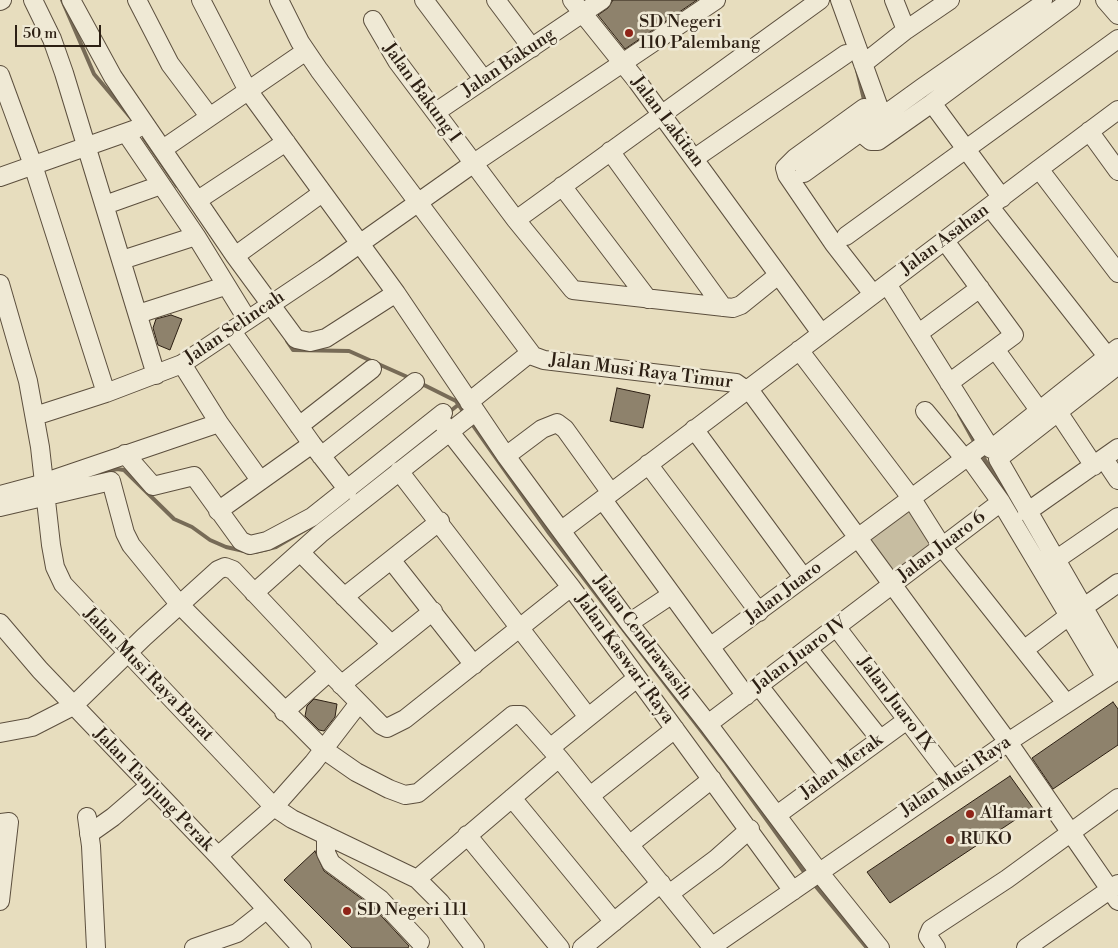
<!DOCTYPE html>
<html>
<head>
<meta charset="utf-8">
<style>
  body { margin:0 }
  #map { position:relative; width:1118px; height:948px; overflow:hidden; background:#e7ddbe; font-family:"Libre Bodoni",serif }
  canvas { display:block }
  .scale { position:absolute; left:15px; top:25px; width:86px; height:22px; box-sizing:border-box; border:2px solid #2d2014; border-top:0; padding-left:6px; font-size:15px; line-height:18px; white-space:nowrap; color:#2d2014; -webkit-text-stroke:4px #efe9d5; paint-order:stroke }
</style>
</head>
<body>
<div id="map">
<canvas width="1118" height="948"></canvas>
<div class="scale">50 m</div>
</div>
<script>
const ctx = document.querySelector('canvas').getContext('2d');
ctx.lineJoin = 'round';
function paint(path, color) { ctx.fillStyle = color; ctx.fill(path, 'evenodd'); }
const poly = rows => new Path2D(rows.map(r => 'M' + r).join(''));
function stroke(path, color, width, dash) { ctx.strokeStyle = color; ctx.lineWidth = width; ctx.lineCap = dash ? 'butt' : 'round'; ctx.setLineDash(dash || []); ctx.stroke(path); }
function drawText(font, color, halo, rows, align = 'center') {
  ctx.font = font + ' "Libre Bodoni",serif'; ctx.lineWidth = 5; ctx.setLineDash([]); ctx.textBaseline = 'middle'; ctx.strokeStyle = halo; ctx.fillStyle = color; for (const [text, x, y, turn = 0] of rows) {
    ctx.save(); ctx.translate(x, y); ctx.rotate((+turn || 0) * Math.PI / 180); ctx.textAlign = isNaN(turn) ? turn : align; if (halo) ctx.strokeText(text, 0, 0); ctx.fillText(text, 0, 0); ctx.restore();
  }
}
const green = poly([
  [907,505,937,545,894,578,863,539]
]);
const stream = poly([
  [62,0,94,74,131,118],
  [857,70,865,104],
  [144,138,177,186],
  [287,341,293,350,349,351,412,379],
  [420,383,456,401,465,414],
  [448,413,458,405],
  [959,414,976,445],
  [470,421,549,533,726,763,807,876],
  [981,453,1003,490],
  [80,479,117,469,124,470,174,519,192,527,210,540,226,547,244,551],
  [1030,534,1044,556],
  [255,552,276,547,310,527],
  [813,883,867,948]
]);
const building = poly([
  [613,0,697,0,625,49,598,15,608,8,613,0],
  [171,315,182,319,170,350,158,345,153,328,156,319,171,315],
  [617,388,650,395,643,428,610,421,617,388],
  [314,699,337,704,335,717,324,731,319,730,305,716,307,706,314,699],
  [1113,702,1118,709,1118,745,1053,789,1032,758,1113,702],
  [1010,776,1033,808,890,903,867,872,1010,776],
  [315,851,324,871,373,907,409,946,408,948,352,948,284,880,315,851]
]);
const minor = poly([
  [33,0,52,39,64,73,156,375],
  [71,0,113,77,235,256,296,339,310,342,326,338,396,293],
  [137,0,170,64,209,116],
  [201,0,247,89,396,293,506,456,629,623,708,724,819,872,880,948],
  [279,0,300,42,319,70,533,356,544,360,736,383,753,395,1008,742,1118,901],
  [424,0,484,80],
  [496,0,532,48],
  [572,0,637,81,821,333],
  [840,0,882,116],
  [894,0,906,30],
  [1105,0,1118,15],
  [0,1,2,0],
  [373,20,397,61,516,220,573,290,733,308,741,305,777,276],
  [863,64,906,30,950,0],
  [0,75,33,165,106,393],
  [864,108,795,158,785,168,787,175,834,244,873,294],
  [436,112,602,0],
  [1089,131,1118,171],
  [860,132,871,141,878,141,932,103],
  [126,133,196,236,247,319],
  [163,149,306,51],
  [610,151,723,307],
  [695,158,846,54],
  [1039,169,1118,110],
  [804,173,923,87,1041,5,1043,0],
  [0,177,136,129],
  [562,186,648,299],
  [1002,198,932,103,1071,0],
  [198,200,286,142],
  [105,205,161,185],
  [990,207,1107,356],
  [516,220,820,0],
  [846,236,1118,39],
  [945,241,1014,335,949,383],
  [235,256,322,193],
  [122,260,196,236],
  [0,284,28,381,40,447,51,545,55,567,63,584,274,807,292,819,417,879,440,902,475,948],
  [887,284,991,449,1118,348],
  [138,314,225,286],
  [231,330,312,444,348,490],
  [919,333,980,288],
  [995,349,1039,410],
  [799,350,912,499,943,548,1066,703],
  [182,364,219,423,260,480],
  [1118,365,998,459,1118,667],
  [469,402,530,353],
  [925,411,964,458],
  [1058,412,1094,466],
  [35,416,106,393,182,364,324,269,474,163,716,0],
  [438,417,571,587,793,891],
  [299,426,372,369],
  [694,429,803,577],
  [125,454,153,486,194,476,241,541,250,545,267,541,312,517,443,413],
  [321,456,415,382],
  [506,456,542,429,557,423,565,429,611,493],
  [968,456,1001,502,1106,678],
  [1104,459,1118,480],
  [648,464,759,612],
  [399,471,588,717],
  [0,495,34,486,219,423],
  [603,500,746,696],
  [0,507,111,481,125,533,131,545,180,605,323,749,356,772,389,789,405,795,418,793,513,715,521,715,559,758,712,947],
  [218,511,312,444],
  [1027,512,1118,448],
  [562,530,1039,169,1118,273],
  [300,552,391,644],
  [1057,559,1118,517],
  [392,561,474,665],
  [254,593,320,534,475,412],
  [344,597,440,521],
  [1084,607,1118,583],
  [0,623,40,670,218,856,302,948],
  [629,623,671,595],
  [837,628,953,780],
  [710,647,986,443],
  [1025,649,1070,615],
  [809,650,880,739],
  [341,685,433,611],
  [759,686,829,776],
  [284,712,329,672],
  [708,724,1001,502],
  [0,733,32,727,73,706,144,637,218,570,225,567,233,570,329,672,381,725,387,728,405,719,571,587],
  [550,748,637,678],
  [590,796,675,729],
  [512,798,614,922],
  [777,815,907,720],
  [87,817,91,846,96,948],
  [0,823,9,822,0,901],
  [89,834,113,817,149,786],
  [326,835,326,853,331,863,380,899,420,942],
  [467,835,560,948],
  [629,845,712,779],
  [218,856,274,807,313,763,359,703],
  [417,879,559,758],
  [669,894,716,859,750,829],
  [194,948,237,933,266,910],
  [582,948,661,883],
  [710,948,1008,742,1118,670],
  [936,948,928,936,931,929,1007,879,1118,798],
  [1026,948,1118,884]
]);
const markers = [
  [629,33,5,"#8f2418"],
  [970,814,5,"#8f2418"],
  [950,840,5,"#8f2418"],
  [347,911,5,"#8f2418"]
];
const poiNames = [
  ["SD Negeri",639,23],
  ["110 Palembang",639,44],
  ["Alfamart",980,814],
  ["RUKO",960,840],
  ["SD Negeri 111",357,911]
];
const streetNames = [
  ["Jalan Bakung",509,63,-34],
  ["Jalan Bakung I",421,93,54],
  ["Jalan Lakitan",667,122,53],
  ["Jalan Asahan",945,240,-37],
  ["Jalan Selincah",235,328,-34],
  ["Jalan Musi Raya Timur",641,372,7],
  ["Jalan Juaro 6",942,547,-37],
  ["Jalan Juaro",784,593,-37],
  ["Jalan Cendrawasih",642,638,53],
  ["Jalan Juaro IV",800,655,-37],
  ["Jalan Kaswari Raya",624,659,54],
  ["Jalan Musi Raya Barat",148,675,46],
  ["Jalan Juaro IX",895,704,53],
  ["Jalan Merak",842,767,-36],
  ["Jalan Musi Raya",956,777,-34],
  ["Jalan Tanjung Perak",153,790,46]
];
paint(green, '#c7bda1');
stroke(stream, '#776b57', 4);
paint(building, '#8e826c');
stroke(building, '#2d2014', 1);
stroke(minor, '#5c4f3e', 20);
stroke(minor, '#efe9d5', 18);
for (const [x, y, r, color] of markers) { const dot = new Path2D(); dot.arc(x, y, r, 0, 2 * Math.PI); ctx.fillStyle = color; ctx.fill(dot); stroke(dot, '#efe9d5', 2); }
drawText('18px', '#2d2014', '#efe9d5', poiNames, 'left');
drawText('18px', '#2d2014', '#efe9d5', streetNames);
</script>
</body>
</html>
